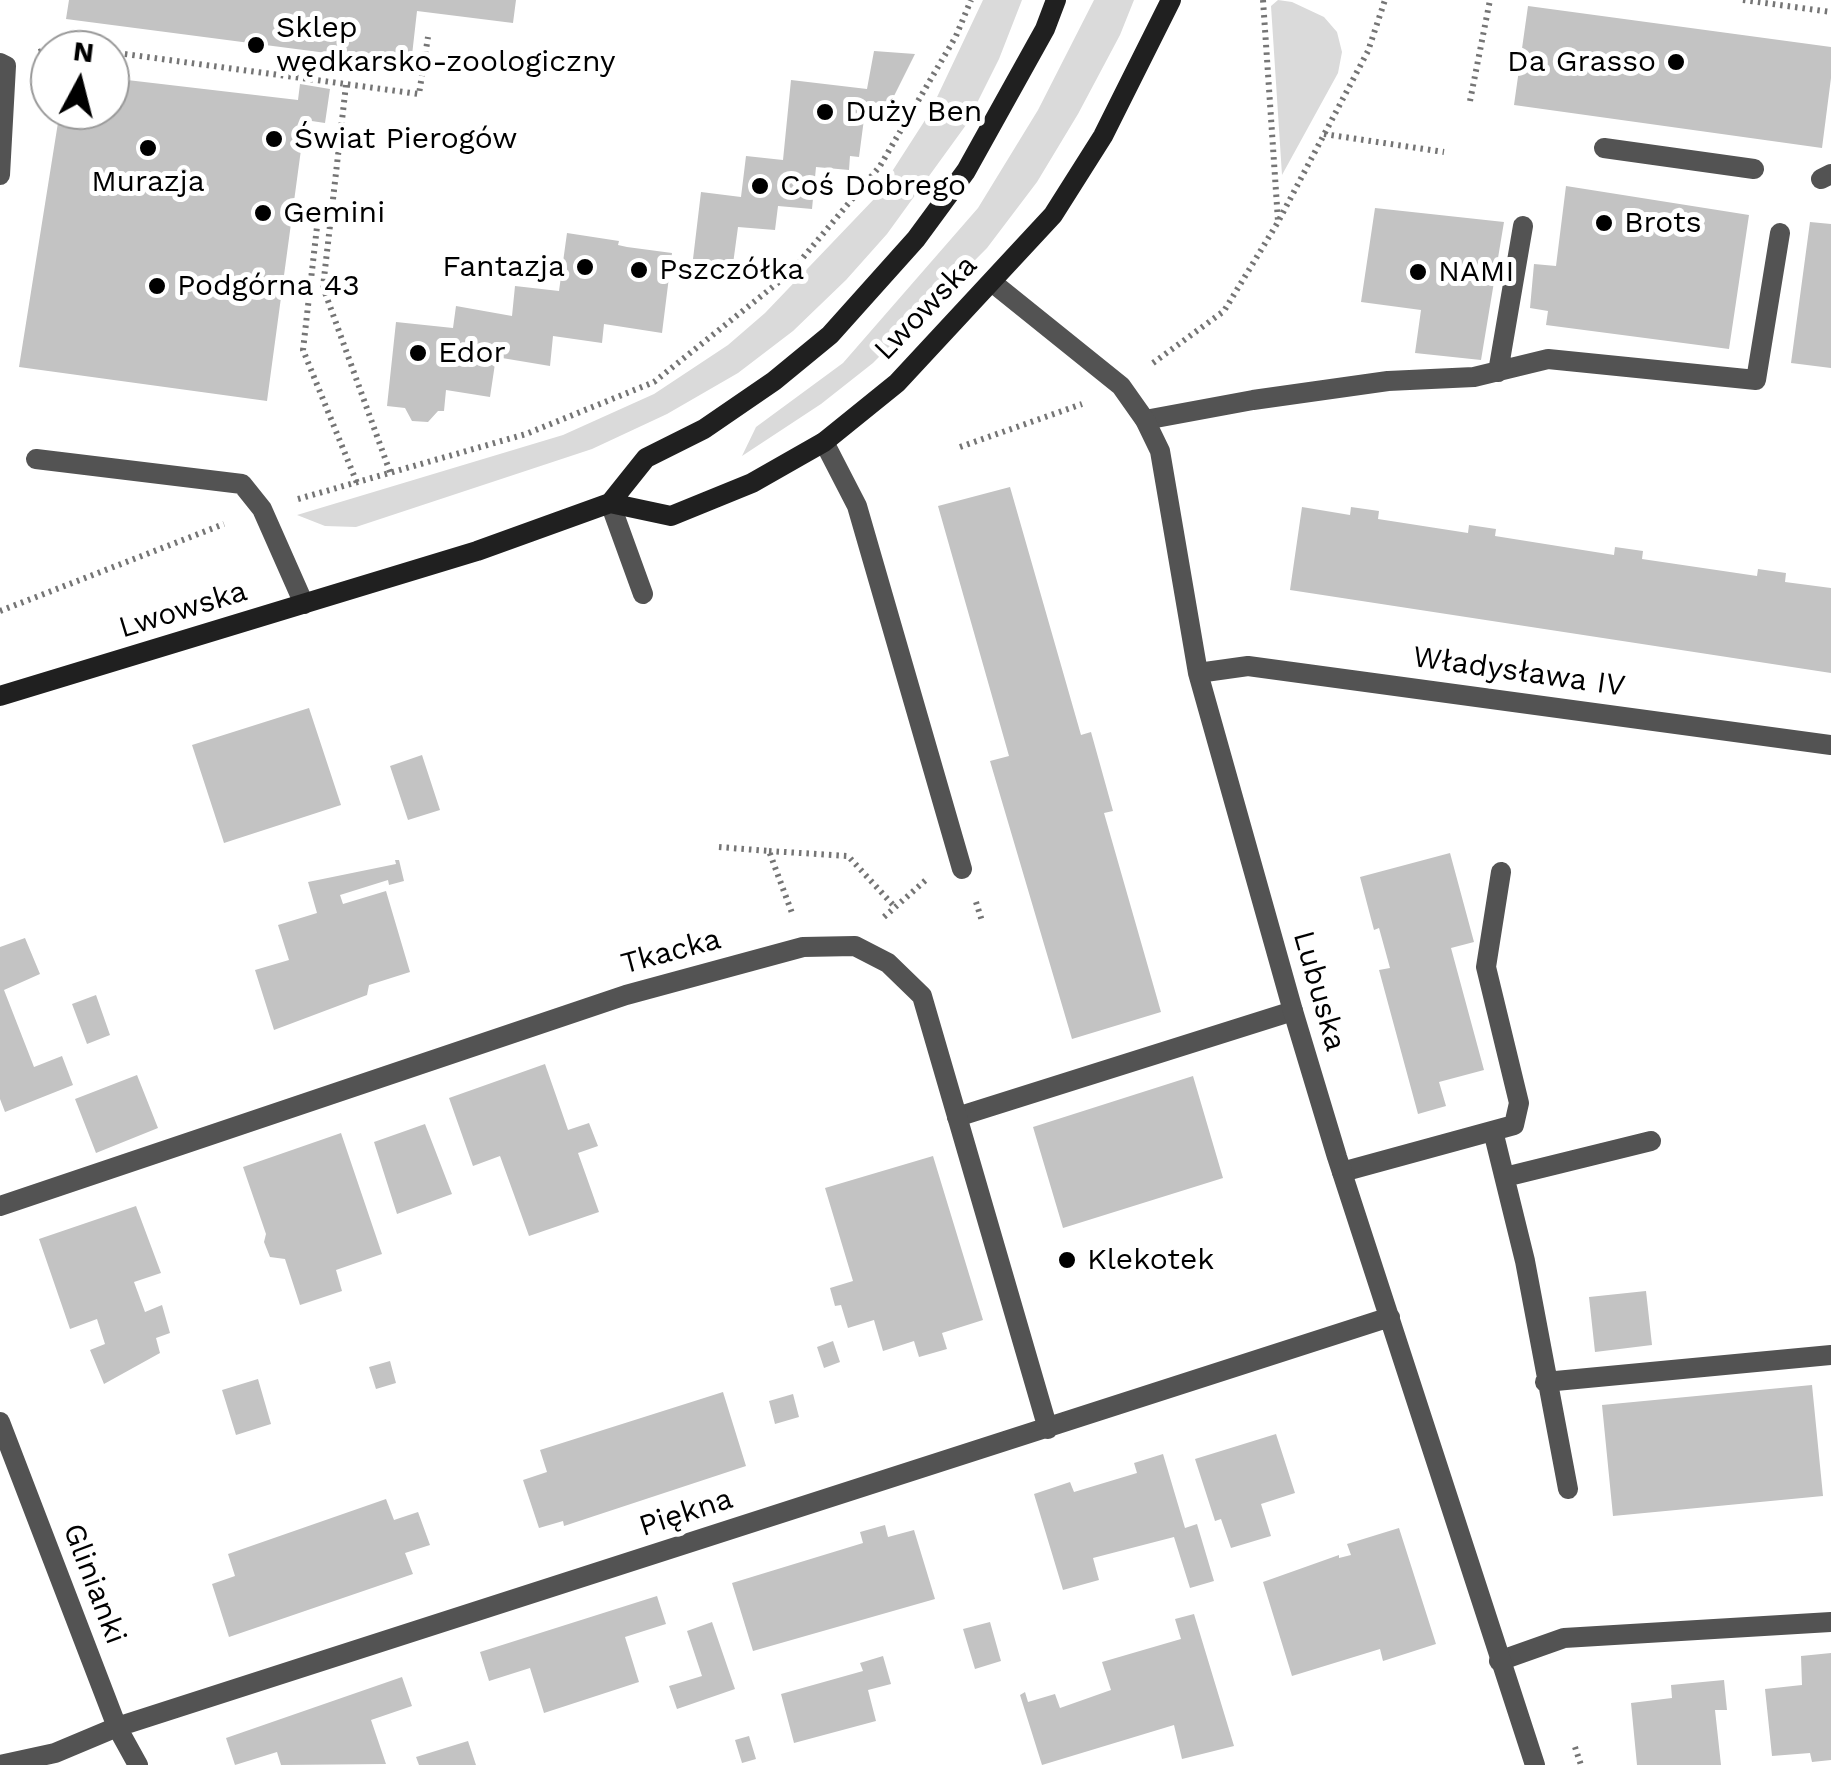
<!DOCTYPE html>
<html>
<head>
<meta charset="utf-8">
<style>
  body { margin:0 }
  #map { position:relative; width:1831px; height:1765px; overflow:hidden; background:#fff; font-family:"Work Sans",sans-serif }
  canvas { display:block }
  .north { position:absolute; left:30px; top:30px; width:100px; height:100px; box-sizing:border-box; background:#fff; border:2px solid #999; border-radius:50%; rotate:7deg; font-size:28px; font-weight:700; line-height:40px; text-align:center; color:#000 }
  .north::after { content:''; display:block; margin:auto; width:35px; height:45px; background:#000; clip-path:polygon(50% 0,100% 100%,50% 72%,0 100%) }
</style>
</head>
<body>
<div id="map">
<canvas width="1831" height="1765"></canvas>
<div class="north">N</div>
</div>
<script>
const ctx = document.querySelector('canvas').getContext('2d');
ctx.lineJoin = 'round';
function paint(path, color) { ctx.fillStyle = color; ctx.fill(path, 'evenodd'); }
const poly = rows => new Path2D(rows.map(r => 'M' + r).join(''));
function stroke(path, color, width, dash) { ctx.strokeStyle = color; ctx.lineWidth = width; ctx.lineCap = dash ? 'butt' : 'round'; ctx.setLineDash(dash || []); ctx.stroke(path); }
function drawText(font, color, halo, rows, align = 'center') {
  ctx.font = font + ' "Work Sans",sans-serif'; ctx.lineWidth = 10; ctx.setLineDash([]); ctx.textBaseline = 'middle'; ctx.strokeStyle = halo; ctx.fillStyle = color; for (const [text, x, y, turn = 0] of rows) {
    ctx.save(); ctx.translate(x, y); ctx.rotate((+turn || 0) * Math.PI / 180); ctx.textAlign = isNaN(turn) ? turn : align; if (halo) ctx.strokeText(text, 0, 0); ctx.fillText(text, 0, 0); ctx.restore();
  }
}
const green = poly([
  [983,0,1022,0,999,59,966,125,887,234,846,280,793,331,738,373,667,414,592,449,356,527,325,526,297,515,563,435,654,394,728,345,765,313,875,198,929,114],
  [1094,0,1134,0,1120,35,1078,114,1037,182,987,248,873,363,821,404,742,456,756,427,843,363,978,208,1038,110],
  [1278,0,1292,2,1324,17,1337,32,1342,52,1338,73,1282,175,1271,6]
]);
const building = poly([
  [69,0,516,0,513,23,417,11,411,64,66,19],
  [1528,6,1831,47,1831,78,1822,148,1514,105],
  [874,51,915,54,882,120,864,119,859,157,850,156,849,170,816,167,812,209,778,206,775,230,738,227,733,264,693,259,701,192,741,197,746,156,783,160,791,80,867,89],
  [110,78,298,100,300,84,330,89,325,123,305,120,267,401,19,367,60,110,110,110],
  [1566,186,1749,215,1729,349,1546,325,1548,311,1530,308,1534,264,1556,266],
  [1375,208,1504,222,1481,360,1415,353,1421,310,1361,302],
  [1810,222,1831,224,1831,368,1791,363],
  [567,233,619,241,618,245,627,247,672,253,662,333,604,324,602,343,553,336,550,366,496,357,490,397,446,390,444,411,438,411,428,422,412,421,405,408,387,406,396,322,453,328,456,306,512,316,515,286,559,291],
  [1010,487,1081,735,1091,732,1113,811,1104,813,1161,1012,1072,1039,990,761,1009,756,938,506],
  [1302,507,1350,515,1351,507,1379,511,1378,519,1468,533,1469,525,1496,529,1495,536,1614,555,1615,547,1643,551,1642,559,1757,576,1758,569,1786,573,1785,582,1831,588,1831,673,1290,590],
  [309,708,341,805,224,843,192,745],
  [422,755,440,810,408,820,390,766],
  [1450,853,1474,942,1451,948,1484,1070,1439,1082,1446,1106,1418,1114,1379,970,1390,968,1379,928,1374,930,1360,877],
  [395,860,399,860,404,881,389,885,388,880,340,895,343,904,386,891,410,972,369,985,367,995,274,1030,255,970,289,960,278,925,317,913,308,882,396,864],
  [25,938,40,974,4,990,34,1067,62,1056,73,1085,5,1112,0,1099,0,947],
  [96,995,110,1035,87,1044,72,1004],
  [545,1064,568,1130,589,1123,598,1146,578,1153,599,1212,529,1236,500,1156,473,1166,449,1098],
  [137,1075,158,1128,96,1153,75,1099],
  [1193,1076,1223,1178,1063,1228,1033,1127],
  [425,1124,452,1194,397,1214,374,1142],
  [341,1133,382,1254,336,1270,342,1291,300,1305,285,1259,270,1257,264,1242,266,1234,243,1167],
  [933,1156,983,1320,942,1333,947,1349,919,1357,914,1341,883,1351,874,1320,848,1328,841,1305,835,1306,830,1288,853,1281,825,1188],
  [136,1206,161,1273,134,1282,145,1312,162,1305,170,1333,156,1338,160,1353,104,1384,90,1350,105,1344,97,1319,70,1329,39,1239],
  [1646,1291,1652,1345,1595,1352,1589,1297],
  [833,1341,840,1362,824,1368,817,1347],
  [390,1361,396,1383,376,1389,369,1367],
  [258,1379,271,1424,236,1435,222,1390],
  [1812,1385,1823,1496,1613,1516,1602,1405],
  [723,1392,746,1466,564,1526,563,1521,539,1528,523,1480,547,1472,540,1450],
  [793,1394,799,1417,775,1424,769,1401],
  [1276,1434,1295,1493,1261,1504,1271,1536,1231,1548,1221,1519,1215,1521,1195,1459],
  [1163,1454,1185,1528,1197,1524,1214,1581,1190,1588,1174,1537,1093,1558,1099,1580,1063,1590,1034,1494,1070,1482,1074,1492,1137,1473,1134,1463],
  [386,1499,394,1520,418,1512,430,1545,405,1553,413,1574,229,1637,212,1584,235,1576,228,1554],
  [885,1525,888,1537,914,1530,935,1599,753,1651,732,1583,863,1543,860,1532],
  [1399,1528,1436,1644,1383,1661,1380,1649,1292,1676,1263,1582,1339,1555,1339,1558,1351,1555,1347,1544],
  [657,1596,666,1624,625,1637,639,1682,544,1713,530,1668,489,1681,480,1652],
  [1194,1614,1234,1746,1182,1759,1174,1725,1042,1765,1020,1695,1025,1692,1028,1702,1055,1694,1060,1708,1111,1690,1102,1662,1181,1639,1175,1619],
  [712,1622,735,1689,677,1709,669,1686,702,1676,687,1631],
  [990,1622,1001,1661,975,1669,963,1629],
  [1831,1653,1831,1760,1812,1762,1810,1753,1772,1756,1765,1689,1802,1685,1801,1656],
  [883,1656,891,1684,868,1690,876,1721,794,1743,781,1694,863,1671,860,1663],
  [402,1677,412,1706,371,1720,386,1764,281,1765,277,1752,235,1765,226,1738],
  [1724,1680,1727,1710,1715,1710,1721,1765,1637,1765,1631,1703,1672,1698,1671,1685],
  [749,1736,756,1759,742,1763,735,1740],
  [468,1741,476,1765,419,1765,416,1757]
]);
const path = poly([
  [1263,0,1278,221],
  [1743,0,1831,12],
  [39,52,56,45,96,50],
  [110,52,419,94,428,37],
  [346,85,323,287,390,472],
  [1470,101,1490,0],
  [1324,134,1444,152],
  [294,205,319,209,303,350,357,483],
  [1153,363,1224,311,1278,222,1368,51,1385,0],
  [960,447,1082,404],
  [298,499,526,434,654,382,790,273,880,166,956,36,971,0],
  [0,611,224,524],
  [719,847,769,851,792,913],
  [769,851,848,856,894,906],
  [976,902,982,921],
  [884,917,927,879],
  [1575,1747,1581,1765]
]);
const lane = poly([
  [0,63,6,66,0,175],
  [1604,148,1754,169],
  [1821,179,1831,174],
  [1498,372,1523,226],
  [1145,420,1253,400,1388,381,1474,377,1548,359,1756,380,1780,233],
  [824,442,857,506,962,869],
  [36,459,242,484,262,509,304,604],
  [610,503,643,594],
  [957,1117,1293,1011],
  [1493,1131,1525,1261,1568,1489],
  [1342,1172,1514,1125,1519,1103,1486,967,1501,872],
  [1505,1177,1651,1141],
  [1545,1382,1831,1355],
  [1499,1661,1564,1638,1831,1622]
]);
const street = poly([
  [993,283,1121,386,1145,420,1160,451,1198,673,1293,1011,1337,1157,1535,1765],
  [1198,673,1248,666,1831,745],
  [0,1206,626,995,803,947,855,946,888,963,922,996,1048,1429],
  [0,1422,117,1727,138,1765],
  [0,1765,55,1753,117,1727,1390,1317]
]);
const secondary = poly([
  [610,503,671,516,752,483,824,442,897,383,1053,215,1103,136,1171,0],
  [0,696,477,551,610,503,646,458,704,429,774,381,830,335,916,239,966,171,1045,29,1056,0]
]);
const markers = [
  [256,45,10,"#000"],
  [1676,62,10,"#000"],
  [825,112,10,"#000"],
  [274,139,10,"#000"],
  [148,148,10,"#000"],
  [760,186,10,"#000"],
  [263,213,10,"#000"],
  [1604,223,10,"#000"],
  [585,267,10,"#000"],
  [639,270,10,"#000"],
  [1418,272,10,"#000"],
  [157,286,10,"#000"],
  [418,353,10,"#000"],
  [1067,1260,10,"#000"]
];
const poiNames = [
  ["Sklep",276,28],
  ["wędkarsko-zoologiczny",276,62],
  ["Da Grasso",1656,62,"right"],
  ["Duży Ben",845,112],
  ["Świat Pierogów",294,139],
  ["Murazja",148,182,"center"],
  ["Coś Dobrego",780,186],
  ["Gemini",283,213],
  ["Brots",1624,223],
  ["Fantazja",565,267,"right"],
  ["Pszczółka",659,270],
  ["NAMI",1438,272],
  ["Podgórna 43",177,286],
  ["Edor",438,353],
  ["Klekotek",1087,1260]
];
const streetNames = [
  ["Lwowska",926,308,-46],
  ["Lwowska",183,610,-17],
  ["Władysława IV",1519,672,8],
  ["Tkacka",671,952,-15],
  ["Lubuska",1319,991,74],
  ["Piękna",686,1513,-18],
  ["Glinianki",94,1584,69]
];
paint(green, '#dadada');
paint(building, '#c3c3c3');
stroke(path, '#757575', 6, [2.5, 5]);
stroke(lane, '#535353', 20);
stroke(street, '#535353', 20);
stroke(secondary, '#202020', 20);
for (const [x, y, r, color] of markers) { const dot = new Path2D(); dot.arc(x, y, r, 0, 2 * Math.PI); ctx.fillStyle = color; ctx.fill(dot); stroke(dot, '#fff', 4); }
drawText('30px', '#000', '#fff', poiNames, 'left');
drawText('30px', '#000', '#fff', streetNames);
</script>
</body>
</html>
